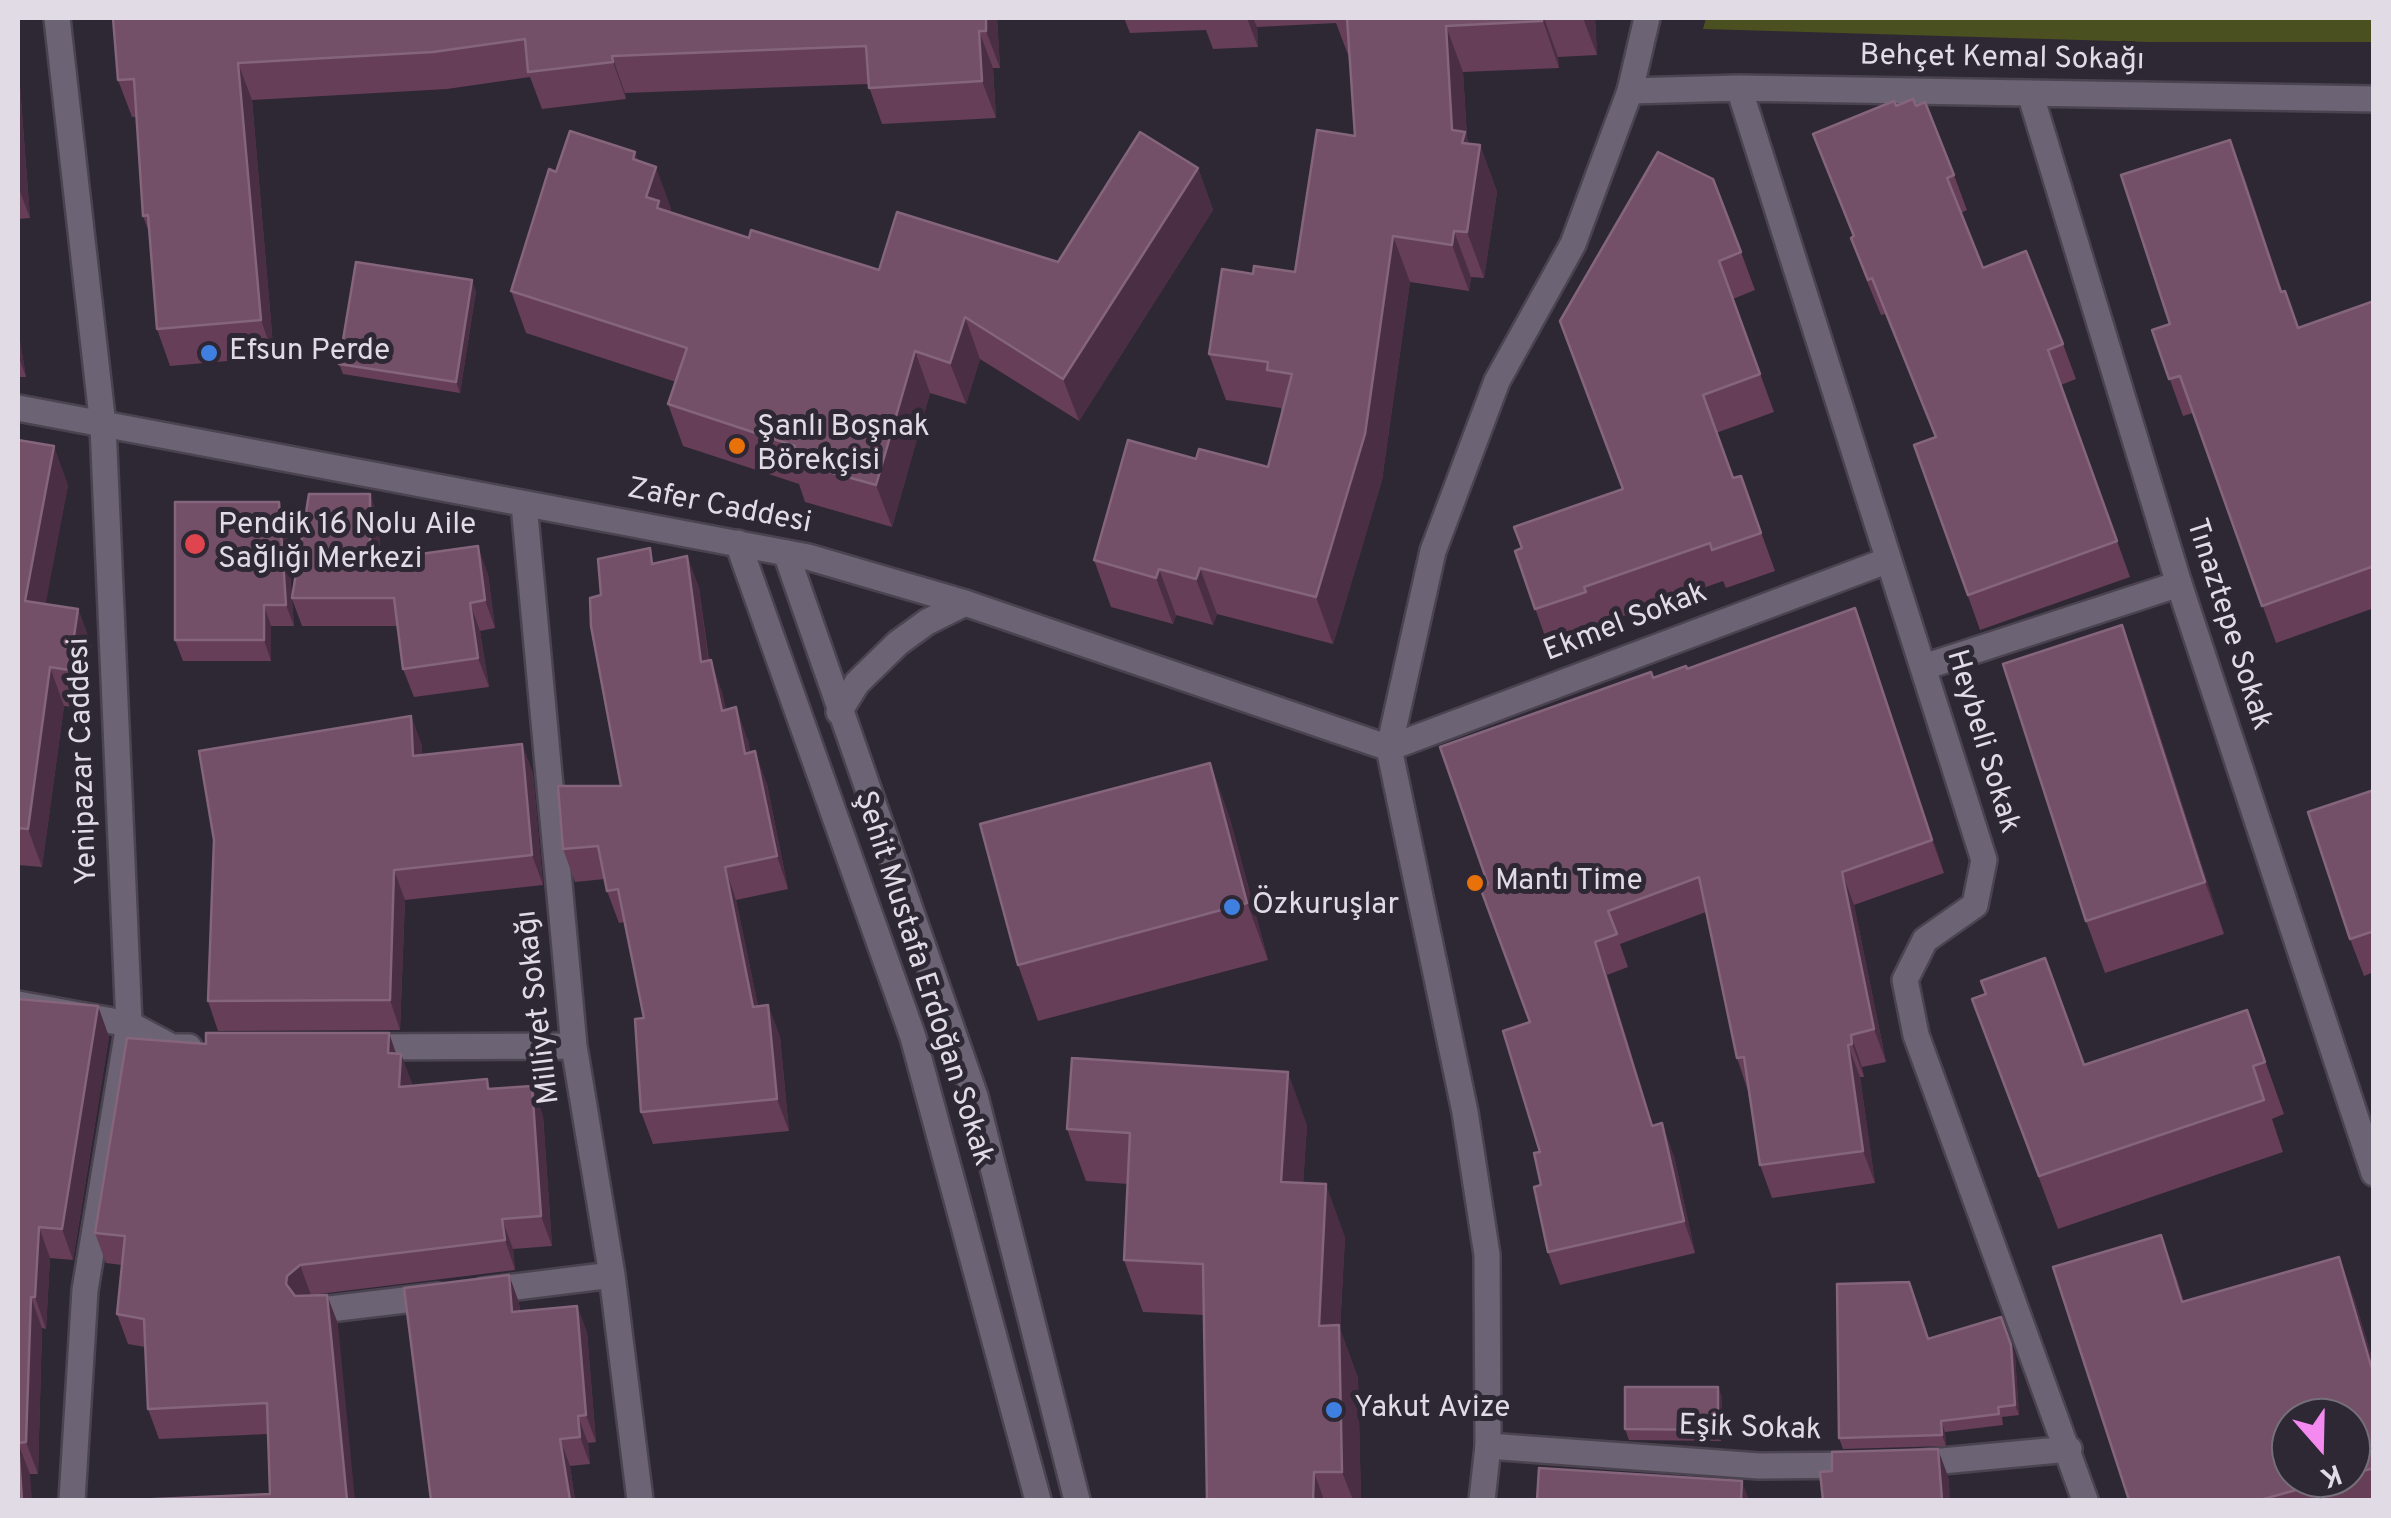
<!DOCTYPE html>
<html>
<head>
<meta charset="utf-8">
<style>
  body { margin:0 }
  #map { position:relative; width:2391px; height:1518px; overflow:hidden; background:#2e2734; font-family:Overpass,sans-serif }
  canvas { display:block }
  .frame { position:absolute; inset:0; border:20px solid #e0dbe4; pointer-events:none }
  .north { position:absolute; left:2271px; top:1398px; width:100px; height:100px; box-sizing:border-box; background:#2e2734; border:2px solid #756f7a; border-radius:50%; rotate:160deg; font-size:28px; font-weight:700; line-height:40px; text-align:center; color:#e0dbe4 }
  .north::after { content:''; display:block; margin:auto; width:35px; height:45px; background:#f489f0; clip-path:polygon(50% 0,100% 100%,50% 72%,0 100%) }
</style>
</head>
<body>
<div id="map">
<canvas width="2391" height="1518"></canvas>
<div class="frame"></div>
<div class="north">K</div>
</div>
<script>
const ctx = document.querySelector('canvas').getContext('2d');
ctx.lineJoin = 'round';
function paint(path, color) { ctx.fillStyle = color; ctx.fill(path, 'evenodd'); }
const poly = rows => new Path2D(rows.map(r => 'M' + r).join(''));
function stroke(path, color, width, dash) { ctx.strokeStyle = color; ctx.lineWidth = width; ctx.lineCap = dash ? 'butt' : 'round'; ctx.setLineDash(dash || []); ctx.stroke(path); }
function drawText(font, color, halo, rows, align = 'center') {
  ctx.font = font + ' Overpass,sans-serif'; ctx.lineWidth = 10; ctx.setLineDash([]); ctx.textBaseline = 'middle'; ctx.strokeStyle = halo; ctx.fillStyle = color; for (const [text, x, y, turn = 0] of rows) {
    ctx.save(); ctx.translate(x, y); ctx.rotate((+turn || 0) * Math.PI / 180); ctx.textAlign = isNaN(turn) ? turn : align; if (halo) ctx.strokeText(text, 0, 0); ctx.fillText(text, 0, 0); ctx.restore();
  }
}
const green = poly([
  [1706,18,2373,18,2374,42,2149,42,1703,29]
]);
const lane = poly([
  [1924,667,2179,584]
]);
const street = poly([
  [57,18,103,426,129,1024,85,1290,72,1500],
  [1739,88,1984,860,1975,905,1925,940,1905,980,1916,1035,2085,1500],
  [1630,91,1739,88,2374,99],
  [2030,93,2179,584,2374,1173],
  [524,504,574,1046,612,1275,640,1500],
  [738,543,913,1037,1038,1500],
  [786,553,975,1096,1077,1500],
  [839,712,857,683,898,643,927,622,965,603],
  [1389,748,1886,561],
  [18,1004,129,1024,172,1047,189,1047],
  [359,1047,574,1046],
  [483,1291,612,1275],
  [313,1311,438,1296],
  [1488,1446,1759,1466,1865,1465],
  [1910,1464,2069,1449]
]);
const secondary = poly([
  [18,408,808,557,965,603,1389,748],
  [1482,1500,1488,1446,1487,1255,1465,1112,1389,748,1433,551,1497,381,1573,244,1630,91,1647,18]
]);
const wall = poly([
  [113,18,997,18,1000,68,993,68,996,118,882,124,868,84,625,93,626,99,542,109,530,77,447,89,252,100,274,357,170,366,157,329,149,232,143,216,136,117,132,117,118,80],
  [1124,18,1595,18,1597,55,1558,57,1559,68,1463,72,1467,138,1469,144,1480,145,1497,192,1484,278,1471,277,1469,291,1410,282,1382,480,1333,644,1217,614,1213,625,1176,615,1173,624,1111,607,1094,560,1196,459,1268,467,1282,413,1281,408,1226,400,1209,354,1253,274,1295,272,1355,136,1350,60,1336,23,1257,27,1258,47,1213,49,1206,30,1130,33],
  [18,60,30,218,18,219],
  [1896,106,1954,175,1967,210,1961,213,1983,268,2063,344,2076,379,2061,385,2130,577,1980,630,1914,445,1935,437,1885,314,1881,315,1864,274,1851,238,1853,237,1813,134],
  [638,161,671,208,670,212,749,238,879,270,1058,262,1198,168,1213,210,1079,421,980,359,966,404,930,393,892,527,805,502,799,484,683,446,668,404,676,382,526,333,511,291,556,172],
  [2244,176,2282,292,2299,328,2374,301,2374,608,2276,643,2193,413,2183,416,2152,330,2170,324],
  [1741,252,1755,290,1733,299,1774,412,1716,433,1733,478,1741,476,1775,571,1726,588,1723,581,1598,625,1600,630,1549,648,1515,551,1623,489,1560,321],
  [476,291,460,393,343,374,339,364],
  [18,329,26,377,18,377],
  [18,440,68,485,45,604,78,609,92,647,83,708,64,706,42,867,18,865],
  [380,522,380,560,488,574,495,628,480,631,489,687,414,697,403,669,398,626,302,626,292,599,294,626,271,626,271,661,183,661,175,640,286,523,292,597],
  [687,556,699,588,709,660,722,692,726,710,748,740,750,752,767,784,788,889,736,900,758,1006,768,1005,780,1037,789,1131,653,1144,641,1112,644,1018,625,922,619,923,607,891,605,879,575,882,563,849,621,786,601,595,656,563],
  [1855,608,1944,873,1854,905,1886,1062,1862,1067,1864,1077,1860,1077,1875,1183,1772,1198,1760,1165,1748,1091,1737,1058,1706,912,1620,944,1628,967,1607,975,1653,1125,1674,1156,1695,1253,1560,1285,1548,1252,1541,1185,1530,1022,1488,884,1653,678,1687,669],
  [2141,677,2224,934,2105,973,2086,921],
  [411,716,422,746,422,755,522,744,533,774,543,885,405,900,400,1030,218,1031,208,1001],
  [1210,763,1230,819,1268,960,1038,1021,1018,965],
  [2374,790,2374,972,2364,976,2350,939],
  [18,999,98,1006,109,1037,73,1260,50,1258,46,1329,42,1328,38,1474,30,1474,18,1500],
  [1972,999,2084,1065,2247,1010,2284,1114,2272,1119,2283,1152,2058,1229],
  [389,1033,396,1053,401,1054,412,1086,487,1079,490,1089,532,1086,543,1116,552,1246,513,1249,515,1270,311,1295,327,1295,338,1324,270,1494,268,1434,159,1439,148,1409,145,1347,128,1344,117,1314,122,1265,106,1263,95,1233,206,1044],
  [1307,1125,1303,1183,1345,1237,1340,1329,1358,1378,1361,1500,1207,1500,1204,1315,1143,1312,1124,1260,1128,1184,1086,1181,1067,1129],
  [509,1275,519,1303,520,1311,577,1306,587,1333,596,1442,588,1443,590,1464,570,1466,575,1500],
  [2176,1276,2184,1302,2354,1298,2374,1365,2374,1500,2129,1500],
  [2351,1418,2351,1478,2291,1478],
  [2001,1317,2015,1355,2019,1415,2002,1417,2003,1425,1945,1432,1946,1446,1843,1449,1839,1438,1928,1339],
  [1718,1387,1722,1398,1721,1441,1629,1440,1625,1429]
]);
const shadedWall = poly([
  [986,18,997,18,1000,68,986,31],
  [1247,18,1253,18,1257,27,1258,47],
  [1542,18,1544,18,1558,57,1559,68],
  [1583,18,1595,18,1597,55],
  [1446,26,1463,72,1467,138,1477,166,1480,145,1497,192,1484,278,1467,232,1452,130],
  [979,31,993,68,996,118,982,81],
  [612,56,625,93,626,99,613,62],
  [18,60,30,218,18,186],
  [238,63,252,100,274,357,261,320],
  [2230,140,2244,176,2295,329,2281,292],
  [635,152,648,190,656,167,671,208,661,239,633,159],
  [1198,168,1213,210,1079,421,1063,379],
  [1454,231,1471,277,1469,291,1452,245],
  [1393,236,1410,282,1382,480,1333,644,1316,597],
  [472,280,476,291,460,393,456,382],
  [965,317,980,359,966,404,950,363],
  [18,329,26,377,18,355],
  [915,351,930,393,892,527,876,485],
  [54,446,68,485,39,640,25,601],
  [370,494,380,522,380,589,370,561],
  [279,502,286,523,294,626,286,605],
  [478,546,488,574,495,628,485,600],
  [687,556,699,588,713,695,701,662],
  [1200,568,1217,614,1213,625,1196,579],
  [1159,569,1176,615,1173,624,1156,578],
  [470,603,480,631,489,687,478,658],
  [264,605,271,626,271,661,264,640],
  [1855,608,1867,641,1944,873,1932,840],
  [78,609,92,647,83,708,69,670],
  [2122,625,2141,677,2224,934,2205,882],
  [711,660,722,692,734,743,722,711],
  [50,667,64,706,42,867,28,829],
  [736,707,748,740,757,786,745,754],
  [411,716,422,746,423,786,413,756],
  [522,744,533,774,543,885,532,855],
  [755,751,767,784,788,889,777,856],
  [1210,763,1230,819,1268,960,1247,903],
  [725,867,736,900,765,1039,753,1007],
  [394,870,405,900,400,1030,390,1000],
  [1842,872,1854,905,1886,1062,1874,1029],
  [1595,942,1607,975,1663,1158,1652,1126],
  [768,1005,780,1037,789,1131,777,1099],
  [98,1006,109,1037,73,1260,62,1229],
  [389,1033,399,1063,388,1053],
  [1851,1035,1862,1067,1864,1077,1852,1044],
  [1848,1045,1860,1077,1875,1183,1863,1151],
  [401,1054,412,1083,410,1117,399,1087],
  [1288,1072,1307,1125,1300,1234,1281,1182],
  [532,1086,543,1116,552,1246,541,1216],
  [1662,1123,1674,1156,1695,1253,1684,1221],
  [1326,1184,1345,1237,1340,1329,1358,1378,1361,1500,1353,1500,1342,1472,1319,1326],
  [502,1219,513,1249,515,1270,505,1240],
  [39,1227,50,1258,46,1329,35,1297],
  [2161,1235,2176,1276,2197,1343,2182,1302],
  [2339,1257,2354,1298,2374,1365,2374,1376],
  [300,1265,311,1295,298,1306,286,1284,287,1276],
  [509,1275,519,1303,522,1339,512,1312],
  [327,1295,338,1324,355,1500,347,1500],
  [31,1297,42,1328,38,1474,26,1442],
  [577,1306,587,1333,596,1442,586,1415],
  [2011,1345,2015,1355,2019,1415,2015,1405],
  [1718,1387,1722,1398,1721,1441,1718,1430],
  [578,1416,588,1443,590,1464,580,1437],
  [1941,1421,1945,1432,1946,1446,1942,1435],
  [560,1439,570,1466,575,1500,570,1500],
  [18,1443,30,1474,32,1500,22,1500],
  [1938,1449,1949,1479,1950,1500,1942,1500],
  [1314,1472,1324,1500,1313,1500],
  [1742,1481,1749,1500,1741,1500]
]);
const building = poly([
  [113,18,986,18,986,31,979,31,982,81,869,88,866,46,612,56,613,62,528,72,525,39,433,52,238,63,261,320,157,329,148,215,143,216,134,79,118,80,113,18],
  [1347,18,1542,18,1542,21,1446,26,1452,130,1465,132,1462,143,1480,145,1467,232,1454,231,1452,245,1393,236,1365,434,1316,597,1200,568,1196,579,1159,569,1156,578,1094,560,1128,440,1196,459,1199,449,1268,467,1292,374,1267,370,1268,362,1209,354,1222,269,1253,274,1254,266,1295,272,1317,130,1355,136,1347,18],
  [1913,99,1916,106,1925,102,1954,175,1947,178,1983,268,2026,251,2063,344,2048,350,2117,541,1968,595,1914,445,1936,437,1872,278,1868,280,1851,238,1854,236,1813,134,1894,101,1896,106,1913,99],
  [570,131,635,152,633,159,656,167,646,197,659,201,657,208,749,238,751,230,879,270,897,212,1058,262,1140,132,1198,168,1063,379,965,317,950,363,915,351,876,485,790,461,795,446,668,404,687,348,511,291,549,169,556,172,570,131],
  [2230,140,2281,292,2285,291,2298,328,2374,301,2374,566,2262,606,2180,376,2169,379,2152,330,2170,324,2121,175,2230,140],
  [1658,152,1713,179,1741,252,1719,261,1760,374,1703,395,1733,478,1741,476,1761,533,1712,550,1710,543,1584,587,1586,592,1535,609,1515,551,1522,548,1514,527,1623,489,1560,321,1658,152],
  [356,262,472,280,456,382,339,364,356,262],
  [18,440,54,446,25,601,78,609,69,670,50,667,28,829,18,828,18,440],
  [309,494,370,494,370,561,478,546,485,600,470,603,478,658,403,669,394,598,292,598,309,494],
  [175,502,279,502,286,605,264,605,264,640,175,640,175,502],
  [650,548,652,564,687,556,701,662,711,660,722,711,736,707,745,754,755,751,777,856,725,867,753,1007,768,1005,777,1099,641,1112,635,1019,644,1018,618,889,607,891,598,846,563,849,558,786,621,786,591,626,590,598,601,595,598,559,650,548],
  [1855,608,1932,840,1842,872,1874,1029,1851,1035,1852,1044,1848,1045,1863,1151,1760,1165,1744,1057,1737,1058,1699,877,1608,911,1617,934,1595,942,1652,1126,1662,1123,1684,1221,1548,1252,1534,1187,1541,1185,1534,1153,1540,1152,1503,1031,1530,1022,1480,887,1488,884,1440,747,1651,672,1653,678,1686,666,1687,669,1855,608],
  [2122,625,2205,882,2086,921,2003,664,2122,625],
  [411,716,413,756,522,744,532,855,394,870,390,1000,208,1001,214,840,199,751,411,716],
  [1210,763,1247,903,1018,965,980,824,1210,763],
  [2374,790,2374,931,2350,939,2308,812,2374,790],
  [2045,958,2084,1065,2247,1010,2265,1062,2253,1066,2264,1100,2039,1176,1972,999,1986,994,1981,981,2045,958],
  [18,999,98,1006,62,1229,39,1227,35,1297,31,1297,26,1442,18,1443,22,1500,18,1500,18,999],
  [206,1033,389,1033,388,1053,401,1054,399,1087,487,1079,488,1089,532,1086,541,1216,502,1219,505,1240,300,1265,287,1276,286,1284,295,1296,327,1295,347,1500,133,1500,270,1494,267,1403,148,1409,144,1319,117,1314,125,1236,95,1233,127,1038,206,1044,206,1033],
  [1072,1058,1288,1072,1281,1182,1326,1184,1319,1326,1339,1325,1342,1472,1314,1472,1313,1500,1207,1500,1203,1264,1124,1260,1130,1133,1067,1129,1072,1058],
  [2161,1235,2182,1302,2339,1257,2374,1376,2374,1468,2351,1474,2351,1418,2291,1418,2291,1478,2339,1478,2260,1500,2129,1500,2053,1267,2161,1235],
  [509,1275,512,1312,577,1306,586,1415,578,1416,580,1437,560,1439,570,1500,431,1500,404,1288,509,1275],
  [1909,1282,1928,1339,2001,1317,2011,1345,2015,1405,1998,1407,1999,1414,1941,1421,1942,1435,1839,1438,1837,1284,1909,1282],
  [1625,1387,1718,1387,1718,1430,1625,1429,1625,1387],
  [1938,1449,1942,1500,1823,1500,1820,1472,1832,1471,1832,1452,1938,1449],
  [1539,1468,1742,1481,1741,1500,1537,1500,1539,1468]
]);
const markers = [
  [209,353,10,"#3f7fe0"],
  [737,446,10,"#e8710a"],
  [195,544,12,"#e0444e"],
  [1475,883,10,"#e8710a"],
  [1232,907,10,"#3f7fe0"],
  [1334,1410,10,"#3f7fe0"]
];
const streetNames = [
  ["Behçet Kemal Sokağı",2002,60,1],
  ["Zafer Caddesi",719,508,11],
  ["Ekmel Sokak",1626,624,-21],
  ["Tınaztepe Sokak",2227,625,72],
  ["Heybeli Sokak",1981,742,73],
  ["Yenipazar Caddesi",85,761,-92],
  ["Şehit Mustafa Erdoğan Sokak",922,979,72],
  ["Milliyet Sokağı",540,1007,-97],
  ["Eşik Sokak",1750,1430,2]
];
const poiNames = [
  ["Efsun Perde",229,353],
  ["Şanlı Boşnak",757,429],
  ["Börekçisi",757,463],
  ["Pendik 16 Nolu Aile",218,527],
  ["Sağlığı Merkezi",218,561],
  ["Mantı Time",1495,883],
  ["Özkuruşlar",1252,907],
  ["Yakut Avize",1354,1410]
];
paint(green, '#4a501f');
stroke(lane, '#4b4450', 30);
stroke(street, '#4b4450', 30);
stroke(secondary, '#4b4450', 30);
stroke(lane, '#6c6474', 25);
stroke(street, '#6c6474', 25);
stroke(secondary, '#6c6474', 25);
paint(wall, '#663e58');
paint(shadedWall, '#4a2e44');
paint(building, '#734f68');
stroke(building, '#84657b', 2.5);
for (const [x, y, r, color] of markers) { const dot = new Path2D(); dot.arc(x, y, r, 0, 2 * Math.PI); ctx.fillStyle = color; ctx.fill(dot); stroke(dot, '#2e2734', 4); }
drawText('30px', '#e0dbe4', '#2e2734', streetNames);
drawText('30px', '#e0dbe4', '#2e2734', poiNames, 'left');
</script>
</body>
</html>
